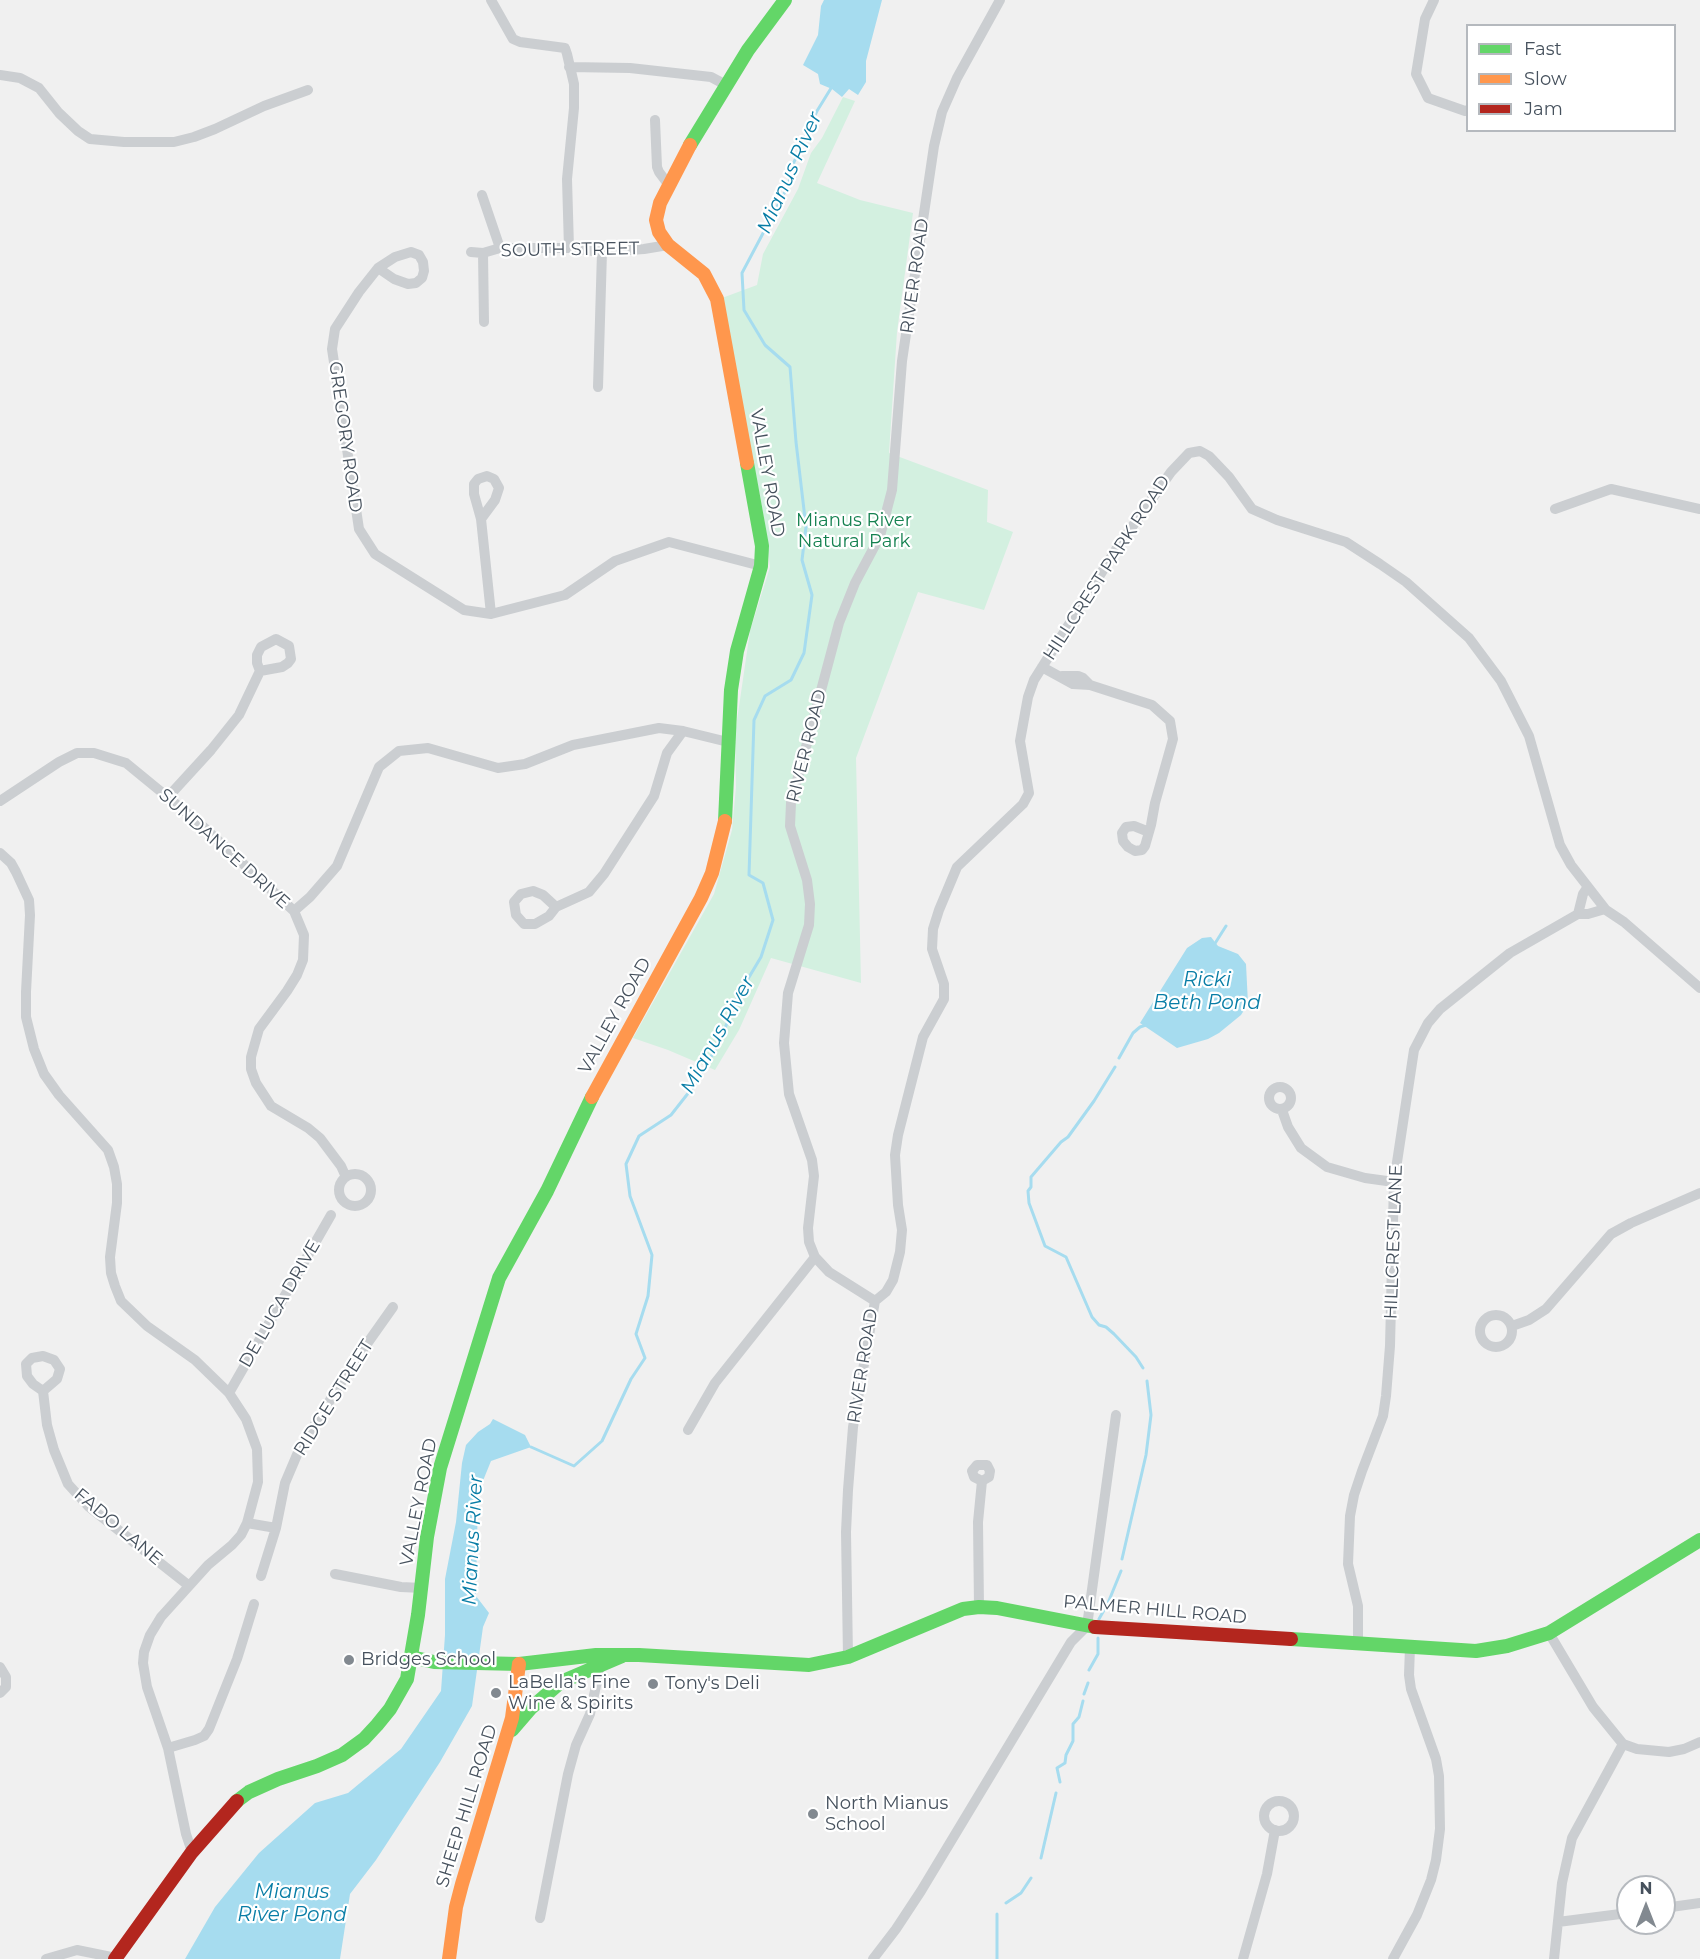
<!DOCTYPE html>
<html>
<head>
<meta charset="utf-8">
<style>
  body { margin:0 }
  #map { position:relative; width:1700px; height:1959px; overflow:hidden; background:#f0f0f0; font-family:Montserrat,sans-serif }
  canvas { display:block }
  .legend { position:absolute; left:1466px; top:24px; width:210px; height:108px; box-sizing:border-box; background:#fff; border:2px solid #b5b9be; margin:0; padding:8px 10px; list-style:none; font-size:18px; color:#46515d }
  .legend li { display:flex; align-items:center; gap:12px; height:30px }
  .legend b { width:30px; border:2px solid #b5b9be }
  .north { position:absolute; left:1616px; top:1875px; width:60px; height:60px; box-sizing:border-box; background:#fff; border:2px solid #b5b9be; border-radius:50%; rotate:0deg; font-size:16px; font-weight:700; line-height:24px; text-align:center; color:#46515d }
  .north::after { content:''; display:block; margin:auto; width:21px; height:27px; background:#828990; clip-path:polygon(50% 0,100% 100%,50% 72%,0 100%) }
</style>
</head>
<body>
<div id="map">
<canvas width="1700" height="1959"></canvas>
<ul class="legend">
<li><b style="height:8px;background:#63d668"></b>Fast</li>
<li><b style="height:8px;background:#ff974d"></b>Slow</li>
<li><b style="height:8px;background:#b3261e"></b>Jam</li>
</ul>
<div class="north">N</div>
</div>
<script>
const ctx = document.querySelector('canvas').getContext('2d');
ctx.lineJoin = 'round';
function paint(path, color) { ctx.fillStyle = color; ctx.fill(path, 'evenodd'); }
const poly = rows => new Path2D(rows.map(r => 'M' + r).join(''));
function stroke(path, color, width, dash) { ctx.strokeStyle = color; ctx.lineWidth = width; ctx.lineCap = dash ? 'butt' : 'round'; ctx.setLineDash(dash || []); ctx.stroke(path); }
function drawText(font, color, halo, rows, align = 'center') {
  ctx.font = font + ' Montserrat,sans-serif'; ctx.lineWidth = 4.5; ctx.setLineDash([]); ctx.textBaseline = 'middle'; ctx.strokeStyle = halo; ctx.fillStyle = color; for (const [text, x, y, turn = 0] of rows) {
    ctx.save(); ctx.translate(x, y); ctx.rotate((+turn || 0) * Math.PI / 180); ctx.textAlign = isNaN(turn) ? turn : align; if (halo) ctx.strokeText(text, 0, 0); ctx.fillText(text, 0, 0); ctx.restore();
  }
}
const green = poly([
  [843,97,855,101,817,183,860,200,913,213,897,332,889,453,988,490,987,522,1013,532,984,610,918,592,856,758,861,983,771,958,739,1030,715,1070,668,1050,633,1038,714,894,732,830,736,787,735,734,750,631,770,567,764,518,722,298,757,285,763,254,798,189,811,153,822,138]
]);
const water = poly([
  [824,0,882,0,866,61,866,82,858,95,849,89,842,97,832,89,820,84,818,74,803,65,818,35,821,6],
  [1211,937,1218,946,1238,954,1246,964,1248,1004,1241,1015,1219,1033,1208,1039,1177,1048,1140,1023,1187,948,1202,938],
  [493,1419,525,1435,531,1447,491,1461,478,1493,476,1596,489,1613,483,1627,472,1706,440,1762,376,1860,350,1894,340,1959,185,1959,215,1907,259,1853,315,1803,348,1793,401,1749,441,1691,445,1635,445,1579,456,1522,462,1463,466,1445,478,1432,490,1424]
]);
const stream = poly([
  [1214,945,1226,926],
  [1119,1058,1133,1033,1140,1027,1146,1025],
  [1115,1067,1094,1101,1068,1137,1061,1142,1031,1177,1031,1187,1028,1191,1029,1203,1045,1246,1066,1257,1092,1317,1099,1325,1106,1327,1114,1334,1136,1357,1143,1368],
  [531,1447,574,1466,602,1441,631,1379,645,1358,636,1334,648,1296,652,1255,630,1196,626,1164,639,1136,671,1115,693,1087,718,1045,739,994,761,957,773,920,763,883,749,875,754,720,765,696,791,680,804,653,812,595,802,560,806,527,796,442,790,367,765,345,744,310,742,273,788,186,794,162,817,111,833,85],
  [1122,1559,1146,1455,1151,1415,1147,1381],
  [1099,1619,1108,1603,1121,1571],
  [1089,1670,1098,1654,1098,1638],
  [1084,1694,1088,1683],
  [1060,1782,1057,1768,1065,1763,1066,1755,1073,1741,1073,1724,1079,1717,1083,1701],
  [1041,1858,1056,1793],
  [1006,1903,1021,1893,1031,1878],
  [997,1959,997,1914]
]);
const street = poly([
  [491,0,513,39,520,42,565,48,567,54,574,84,574,108,567,179,569,248],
  [1434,0,1425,19,1416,74,1428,98,1465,111,1468,110],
  [569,67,630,68,711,77,726,85],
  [0,75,20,78,39,88,59,113,78,131,90,139,124,142,174,142,194,137,215,129,264,106,308,90],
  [655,120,657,167,659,172,668,184],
  [482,195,500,248],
  [471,252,483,253,500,248,569,248,602,252,644,249,668,245],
  [483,253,484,322],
  [378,268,394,279,408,284,416,283,422,278,424,271,423,262,419,255,411,252,395,257,378,268,359,292,335,329,332,349,359,529,375,554,464,610,491,614,565,595,615,561,669,542,761,566],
  [598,387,602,252],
  [1555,509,1611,489,1700,509],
  [481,519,495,500,499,488,494,479,487,476,478,479,474,484,474,494,481,519,491,614],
  [1042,667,1073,684,1090,685,1152,705,1170,721,1173,739,1155,803,1151,825,1145,846,1142,850,1135,851,1128,847,1123,841,1122,833,1126,827,1134,826,1149,832],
  [1062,676,1078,676,1083,678,1090,685],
  [168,797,211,750,239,715,260,671,257,663,257,655,261,647,276,639,289,646,291,659,288,663,282,667,260,671],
  [0,801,59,762,77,753,94,753,126,763,198,822,294,911,304,935,303,960,297,975,287,991,259,1029,251,1057,251,1069,256,1083,271,1106,308,1128,320,1138,341,1166,346,1177],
  [0,853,11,863,16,872,29,900,30,915,26,992,26,1017,34,1049,44,1074,59,1095,108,1150,114,1167,117,1184,117,1203,110,1257,111,1273,115,1286,121,1301,147,1326,195,1360,229,1393,246,1419,257,1449,258,1482,247,1523,241,1535,232,1545,208,1565,161,1617,150,1635,144,1652,143,1663,147,1687,168,1748,186,1834,192,1852],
  [556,907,543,895,533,891,521,894,514,902,516,915,524,924,535,924,549,916,556,907,589,892,604,874,654,796,667,753,683,731,728,742],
  [294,911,310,897,337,866,379,767,399,751,428,748,498,768,525,764,573,745,659,728,683,731],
  [1578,914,1583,894,1587,888],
  '1269 1098a11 11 0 1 1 22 0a11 11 0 1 1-22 0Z',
  [1282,1110,1288,1127,1301,1148,1327,1167,1365,1178,1394,1182],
  '339 1190a16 16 0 1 1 32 0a16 16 0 1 1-32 0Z',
  [875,1301,886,1292,893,1280,900,1252,902,1230,898,1205,895,1155,898,1135,923,1037,944,999,944,984,932,949,933,929,939,910,957,867,1023,804,1029,793,1020,741,1028,697,1034,680,1117,548,1171,472,1189,453,1200,451,1209,456,1229,477,1252,509,1277,520,1346,542,1380,564,1406,582,1469,638,1501,681,1529,736,1560,845,1571,865,1606,910,1624,922,1700,988],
  [875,1301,829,1272,815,1257,809,1242,808,1228,814,1176,812,1160,789,1094,784,1043,788,993,809,925,810,904,807,880,790,826,791,803,839,623,855,583,880,536,892,490,902,361,934,146,942,112,957,78,1000,0],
  '1480 1331a16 16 0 1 1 32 0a16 16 0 1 1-32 0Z',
  [1512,1326,1529,1320,1546,1309,1611,1234,1631,1223,1700,1193],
  [43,1391,57,1379,60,1369,54,1360,43,1356,32,1358,26,1364,27,1376,33,1384,43,1391,47,1425,54,1450,68,1484,88,1506,188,1585],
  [229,1393,331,1215],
  [688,1430,715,1383,815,1257],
  [247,1523,276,1528],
  [335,1574,401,1587,422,1588],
  [261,1576,276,1528,285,1483,299,1450,352,1365,393,1307],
  [979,1607,978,1522,982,1481,974,1477,972,1471,977,1465,987,1465,990,1471,989,1477,982,1481],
  [1549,1633,1593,1707,1623,1744,1637,1749,1669,1752,1684,1749,1700,1742],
  [1358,1644,1358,1606,1348,1564,1350,1516,1354,1495,1362,1471,1383,1416,1386,1396,1390,1346,1394,1182,1414,1050,1428,1023,1440,1009,1510,953,1578,914,1588,914,1605,909],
  [848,1657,846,1532,848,1490,853,1427,875,1301],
  [0,1667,6,1677,6,1687,0,1693],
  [168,1748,195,1740,204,1736,209,1729,237,1659,254,1604],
  '1264 1816a15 15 0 1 1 30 0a15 15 0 1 1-30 0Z',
  [1664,1908,1700,1903],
  [540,1918,568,1774,576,1745,590,1714,600,1667],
  [1558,1922,1628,1913],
  [46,1959,77,1950,116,1958],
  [873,1959,896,1929,921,1891,1071,1642,1087,1626,1116,1415],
  [1243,1959,1267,1874,1275,1830],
  [1393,1959,1417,1915,1431,1880,1436,1860,1440,1829,1439,1776,1436,1759,1411,1689,1409,1675,1410,1647],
  [1554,1959,1562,1883,1572,1838,1623,1744]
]);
const fast = poly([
  [690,145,748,50,785,0],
  [725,821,731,690,737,651,761,566,762,546,747,463],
  [1291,1639,1476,1651,1507,1646,1549,1633,1700,1540],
  [411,1657,434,1662,519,1664,596,1655,639,1655,809,1665,848,1657,963,1609,979,1607,997,1608,1095,1627],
  [512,1730,531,1708,561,1682,622,1656],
  [237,1801,249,1792,278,1779,317,1766,342,1755,364,1739,377,1725,390,1709,407,1679,418,1615,427,1537,440,1468,499,1278,547,1191,592,1097]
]);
const slow = poly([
  [690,145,660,203,656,220,659,232,668,245,704,274,717,299,747,463],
  [592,1097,701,898,712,873,725,821],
  [449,1959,456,1907,462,1884,512,1718,519,1664]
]);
const jam = poly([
  [1095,1627,1291,1639],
  [115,1959,192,1852,237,1801]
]);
const markers = [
  [349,1660,6,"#828990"],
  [653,1684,6,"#828990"],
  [496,1693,6,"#828990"],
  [813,1814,6,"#828990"]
];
const streetNames = [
  ["SOUTH STREET",570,250,-1],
  ["RIVER ROAD",915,276,-82],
  ["GREGORY ROAD",345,437,82],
  ["VALLEY ROAD",767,473,80],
  ["HILLCREST PARK ROAD",1107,568,-57],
  ["RIVER ROAD",807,746,-76],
  ["SUNDANCE DRIVE",224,849,42],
  ["VALLEY ROAD",615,1016,-61],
  ["HILLCREST LANE",1394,1242,-88],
  ["DE LUCA DRIVE",280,1304,-60],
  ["RIVER ROAD",863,1366,-81],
  ["RIDGE STREET",334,1398,-58],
  ["VALLEY ROAD",419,1502,-79],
  ["FADO LANE",118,1527,40],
  ["PALMER HILL ROAD",1155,1610,5],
  ["SHEEP HILL ROAD",467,1806,-73]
];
const parkNames = [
  ["Mianus River",854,521],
  ["Natural Park",854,542]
];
const poiNames = [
  ["Bridges School",361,1660],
  ["LaBella's Fine",508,1683],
  ["Wine & Spirits",508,1704],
  ["Tony's Deli",665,1684],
  ["North Mianus",825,1804],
  ["School",825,1825]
];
const waterNames = [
  ["Mianus River",790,173,-66],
  ["Ricki",1207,980],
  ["Beth Pond",1207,1003],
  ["Mianus River",718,1035,-61],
  ["Mianus River",473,1540,-87],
  ["Mianus",292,1892],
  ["River Pond",292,1915]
];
paint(green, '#d3f0e0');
paint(water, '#a6dcef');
stroke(stream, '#a6dcef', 3);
stroke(street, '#cbced1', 10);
stroke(fast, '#63d668', 14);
stroke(slow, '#ff974d', 14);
stroke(jam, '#b3261e', 14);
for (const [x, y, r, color] of markers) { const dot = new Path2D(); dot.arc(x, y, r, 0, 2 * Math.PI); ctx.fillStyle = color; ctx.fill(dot); stroke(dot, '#fff', 2); }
drawText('18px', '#46515d', '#fff', streetNames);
drawText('18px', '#148150', '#fff', parkNames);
drawText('18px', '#46515d', '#fff', poiNames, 'left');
drawText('italic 20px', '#087da6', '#fff', waterNames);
</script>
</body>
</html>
